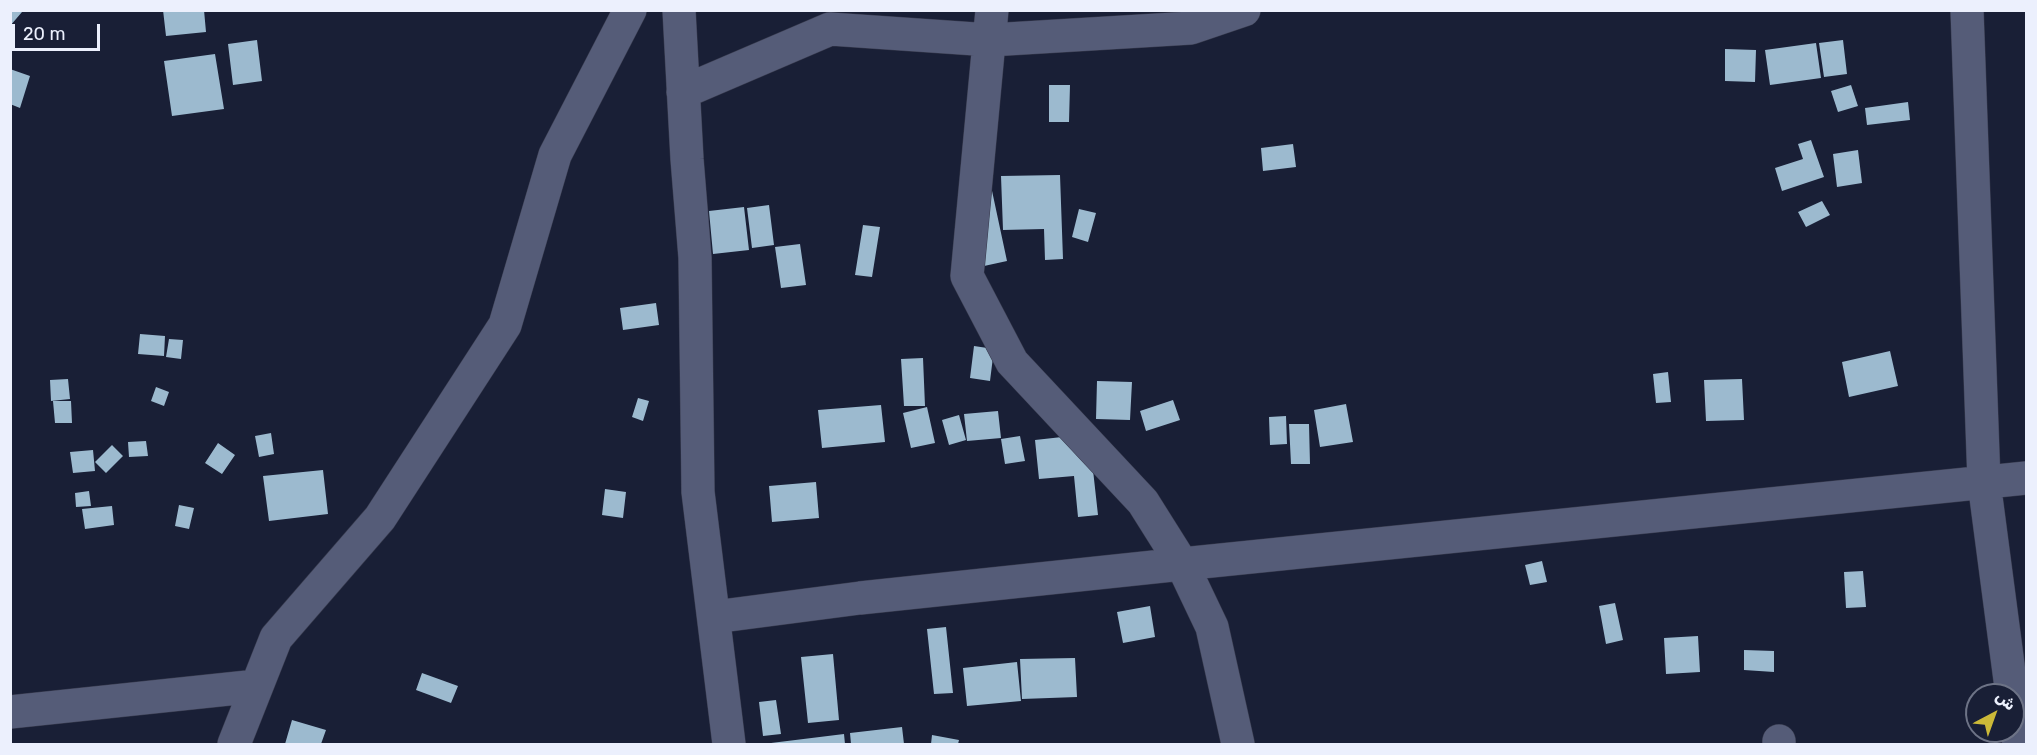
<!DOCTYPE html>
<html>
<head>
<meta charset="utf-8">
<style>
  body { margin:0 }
  #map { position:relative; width:2037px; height:755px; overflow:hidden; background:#191f36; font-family:Rubik,"Noto Naskh Arabic",sans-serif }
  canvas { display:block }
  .frame { position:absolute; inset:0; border:12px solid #ecf0fd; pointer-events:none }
  .north { position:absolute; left:1965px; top:683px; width:60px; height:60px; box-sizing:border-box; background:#191f36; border:2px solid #6d7386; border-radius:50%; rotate:41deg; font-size:16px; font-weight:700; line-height:24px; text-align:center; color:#ecf0fd }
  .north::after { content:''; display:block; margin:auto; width:21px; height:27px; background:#ccb938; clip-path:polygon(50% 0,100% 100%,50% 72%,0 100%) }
  .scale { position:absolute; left:12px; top:24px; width:88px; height:27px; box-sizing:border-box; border:3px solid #ecf0fd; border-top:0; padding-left:8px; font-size:18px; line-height:21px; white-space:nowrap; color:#ecf0fd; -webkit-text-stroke:4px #191f36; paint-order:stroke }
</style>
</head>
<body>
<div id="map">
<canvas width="2037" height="755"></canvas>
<div class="frame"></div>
<div class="north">ش</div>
<div class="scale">20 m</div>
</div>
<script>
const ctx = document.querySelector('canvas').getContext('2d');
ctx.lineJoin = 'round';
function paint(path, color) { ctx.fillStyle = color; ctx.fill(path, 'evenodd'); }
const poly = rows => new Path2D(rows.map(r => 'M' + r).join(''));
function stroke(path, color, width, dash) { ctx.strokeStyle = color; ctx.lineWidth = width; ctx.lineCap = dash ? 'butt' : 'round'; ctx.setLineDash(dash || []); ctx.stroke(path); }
const building = poly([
  [10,10,22,12,10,26],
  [163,10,204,10,206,32,166,36],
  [257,40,262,81,233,85,228,44],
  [1843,40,1847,74,1824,77,1819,43],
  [1816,43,1821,78,1770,85,1765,50],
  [1725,49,1756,50,1755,82,1725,81],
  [215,54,224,109,172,116,164,61],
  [10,69,30,76,20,108,10,104],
  [1049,85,1070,85,1069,122,1049,122],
  [1851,85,1858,106,1838,112,1831,91],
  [1908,102,1910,120,1867,125,1865,108],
  [1811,140,1824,177,1782,191,1775,168,1803,159,1798,144],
  [1293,144,1296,167,1263,171,1261,148],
  [1858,150,1862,183,1837,187,1833,154],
  [988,172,1007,261,984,266],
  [1060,175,1063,259,1045,260,1044,229,1003,230,1001,176],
  [1822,201,1830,215,1806,227,1798,212],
  [769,205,774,245,752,248,747,208],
  [744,207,749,250,713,254,709,211],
  [1079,209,1096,213,1088,242,1072,237],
  [863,225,880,227,872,277,855,275],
  [800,244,806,285,781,288,775,247],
  [656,303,659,325,623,330,620,308],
  [140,334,165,336,164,356,138,354],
  [169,339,183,340,181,359,166,357],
  [974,346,994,349,990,381,970,378],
  [1890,351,1898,386,1849,397,1842,362],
  [923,358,925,406,904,406,901,359],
  [1668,372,1671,402,1656,403,1653,374],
  [68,379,70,399,51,401,50,380],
  [1742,379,1744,420,1706,421,1704,380],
  [1097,381,1132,382,1130,420,1096,419],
  [156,387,169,392,164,406,151,401],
  [638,398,649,401,643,421,632,417],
  [1173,400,1180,420,1146,431,1140,411],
  [53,401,71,401,72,423,55,423],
  [1346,404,1353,442,1320,447,1314,410],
  [881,405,885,442,822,448,818,410],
  [927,407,935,443,911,448,903,413],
  [998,411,1001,438,967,441,964,414],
  [959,415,966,440,949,445,942,420],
  [1286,416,1287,444,1270,445,1269,417],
  [1289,424,1309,424,1310,464,1291,464],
  [271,433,274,454,259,457,255,436],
  [1089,434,1098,515,1078,517,1074,476,1039,479,1035,440],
  [1020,436,1025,461,1005,464,1001,439],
  [146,441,148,456,129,457,128,442],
  [218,443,235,455,222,474,205,463],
  [112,445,123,456,106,473,95,462],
  [93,450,95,471,73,473,70,452],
  [323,470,328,514,269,521,263,476],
  [816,482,819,518,772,522,769,486],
  [605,489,626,492,623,518,602,515],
  [89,491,91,506,76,507,75,493],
  [179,505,194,508,189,529,175,526],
  [112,506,114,525,85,529,82,509],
  [1542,561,1547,582,1530,585,1525,565],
  [1863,571,1866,607,1846,608,1844,572],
  [1615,603,1623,640,1606,644,1599,606],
  [1150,606,1155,637,1123,643,1117,612],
  [946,627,953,693,934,694,927,629],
  [1698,636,1700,672,1666,674,1664,638],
  [1744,650,1774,651,1774,672,1744,670],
  [833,654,839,720,808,723,801,657],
  [1075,658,1077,697,1022,699,1020,659],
  [1017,662,1021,701,967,706,963,668],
  [422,673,458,686,451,703,416,690],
  [776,700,781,734,763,736,759,702],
  [292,720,326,730,321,744,285,744],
  [902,727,904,744,851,744,850,733],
  [844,734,845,744,771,744,771,743],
  [932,735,959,740,958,744,931,744]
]);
const minor = poly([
  [679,10,687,159,695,258,698,492,729,744],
  [992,10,967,276,1012,362,1143,502,1182,564,1212,627,1238,744],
  [1967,10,1984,482,2012,695],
  [683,92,830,29,990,40,1191,28,1244,10],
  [714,617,860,598,1182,564,2026,478],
  [2013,701,2019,744],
  [10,712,257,686],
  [1779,741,1779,744],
  [234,744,276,638,380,518,505,325,555,155,630,10]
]);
paint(building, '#9cbacf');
stroke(minor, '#383b4e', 34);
stroke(minor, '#555c78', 33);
</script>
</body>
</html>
